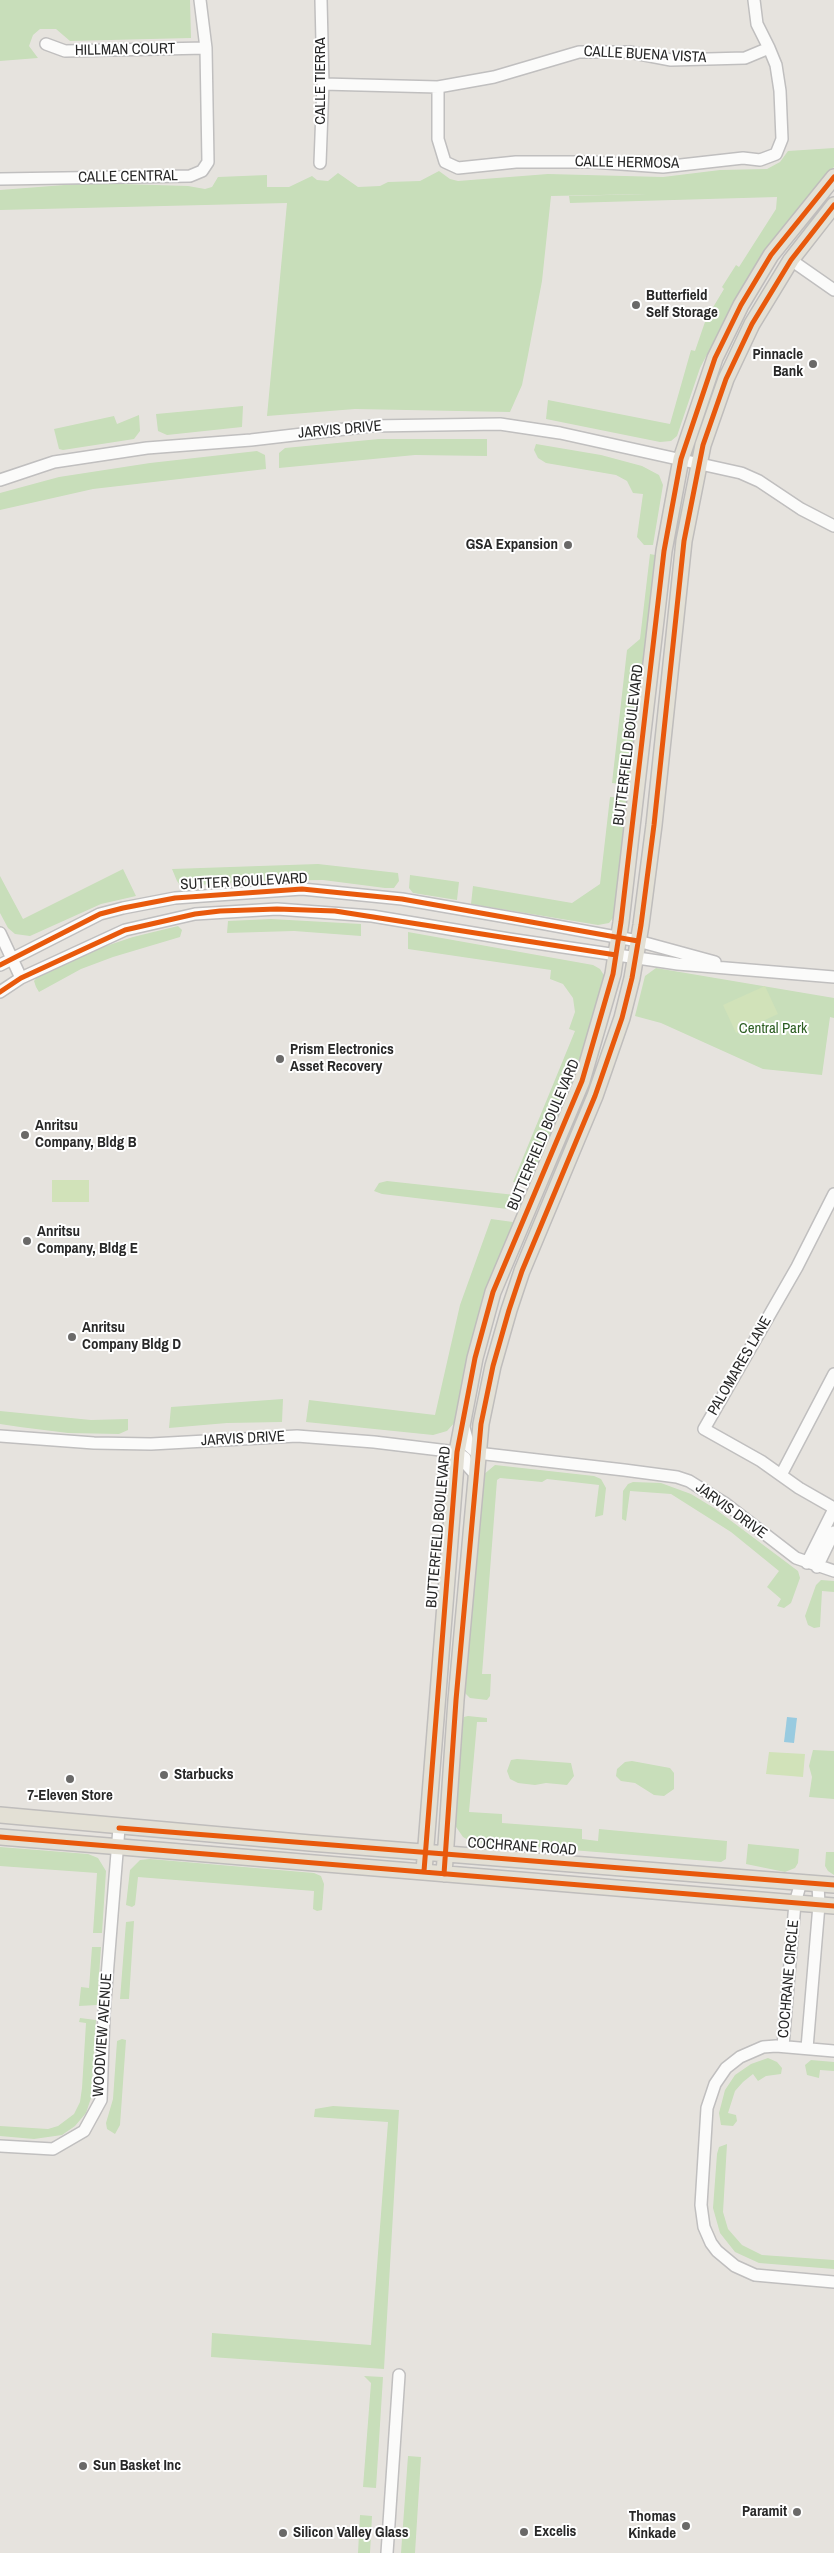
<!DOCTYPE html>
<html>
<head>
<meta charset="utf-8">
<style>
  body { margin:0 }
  canvas { display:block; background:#e6e3de }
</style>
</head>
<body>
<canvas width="834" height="2553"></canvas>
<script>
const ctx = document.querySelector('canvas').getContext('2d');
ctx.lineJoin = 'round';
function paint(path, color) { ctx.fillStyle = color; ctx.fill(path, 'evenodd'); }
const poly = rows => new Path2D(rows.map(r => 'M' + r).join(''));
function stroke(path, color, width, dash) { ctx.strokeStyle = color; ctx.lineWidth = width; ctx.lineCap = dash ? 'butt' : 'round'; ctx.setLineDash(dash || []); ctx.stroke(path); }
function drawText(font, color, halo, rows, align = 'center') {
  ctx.font = font + ' "Archivo Narrow",sans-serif'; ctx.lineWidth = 4; ctx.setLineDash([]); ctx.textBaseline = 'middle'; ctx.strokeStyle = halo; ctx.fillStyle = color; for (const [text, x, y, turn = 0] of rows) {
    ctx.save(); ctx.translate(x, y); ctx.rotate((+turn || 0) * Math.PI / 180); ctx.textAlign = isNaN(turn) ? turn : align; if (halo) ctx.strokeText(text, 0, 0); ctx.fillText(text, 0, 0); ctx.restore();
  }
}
const green = poly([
  [0,0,190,0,191,38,70,41,56,29,40,29,33,35,29,46,38,58,0,61],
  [834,148,834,167,812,191,765,252,730,310,700,368,677,436,671,441,660,442,546,419,548,400,670,424,691,350,695,351,706,319,724,289,722,287,736,265,739,267,776,209,777,197,570,203,569,196,647,194,551,196,542,281,528,355,522,385,510,412,355,409,267,416,287,203,0,210,0,190,90,183,188,186,205,189,212,187,218,177,267,175,267,187,289,187,312,176,317,180,328,181,338,173,358,187,380,186,388,182,420,181,439,171,450,179,458,181,548,174,663,177,720,170,767,169,780,162,788,151],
  [243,406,242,427,167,435,158,431,156,414],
  [139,415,140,431,134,439,63,450,59,449,54,429,114,416,117,424],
  [379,439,487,439,487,456,415,455,279,468,279,453,285,448],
  [536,444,601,455,642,466,659,475,663,485,653,545,644,545,637,537,643,494,633,493,627,481,616,475,546,463,538,458,534,450],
  [257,451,265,455,266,469,93,489,0,510,0,493,59,477,150,463],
  [650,554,655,555,632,780,628,785,612,783,627,650,640,639],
  [610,797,630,798,616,914,609,923,598,925,471,904,473,886,572,903,600,884],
  [318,864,398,873,399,881,394,888,385,888,323,880,249,881,187,886,180,885,177,881,172,869],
  [123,869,136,896,101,904,30,936,15,934,8,928,0,913,0,876,23,919],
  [410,875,459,882,457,900,413,893,409,888],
  [271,919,361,924,361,936,294,931,227,933,228,921],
  [178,926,182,930,180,937,113,957,81,969,39,992,36,987,34,981,38,976,82,954,133,937],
  [408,932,593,965,600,969,605,977,586,1053,531,1184,513,1182,575,1031,569,1029,575,1012,573,998,563,984,550,979,551,970,408,949],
  [656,968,834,998,834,1018,830,1017,822,1075,763,1069,661,1023,635,1016,645,976],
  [387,1181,515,1195,521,1198,521,1206,516,1210,382,1194,374,1191,379,1183],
  [491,1219,513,1222,477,1323,464,1370,456,1421,447,1431,433,1435,306,1422,309,1400,435,1415,460,1305],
  [283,1399,282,1422,227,1423,169,1428,171,1407],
  [0,1411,91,1420,128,1419,128,1430,119,1434,68,1433,20,1427,0,1424],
  [495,1465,594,1476,601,1479,606,1488,603,1515,595,1517,599,1485,547,1479,542,1482,500,1478,497,1480,482,1674,491,1674,490,1696,487,1700,470,1698,465,1693,481,1490,483,1475],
  [633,1482,661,1483,691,1494,714,1508,798,1571,800,1578,791,1603,784,1608,777,1606,781,1599,767,1587,779,1571,731,1532,671,1494,630,1491,626,1521,622,1519,623,1491,628,1484],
  [821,1580,834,1581,834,1592,822,1591,820,1627,814,1628,808,1625,805,1616,816,1585],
  [468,1716,487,1718,487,1722,477,1722,469,1812,502,1814,502,1823,582,1829,582,1839,598,1841,599,1829,727,1841,726,1859,721,1862,472,1842,463,1837,454,1824,463,1721,464,1717],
  [813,1750,834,1751,834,1799,809,1797,812,1777,809,1766],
  [517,1759,571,1763,574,1776,567,1785,546,1783,535,1785,518,1783,510,1779,507,1771,511,1760],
  [632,1761,670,1768,674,1773,674,1789,664,1796,654,1795,635,1783,621,1781,616,1776,617,1769,625,1762],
  [748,1844,799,1849,798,1863,795,1868,785,1872,746,1864],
  [0,1847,88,1854,98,1858,106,1871,102,1933,93,1933,97,1873,0,1866],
  [826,1852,834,1852,834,1875,828,1871,825,1866],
  [150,1859,314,1873,321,1876,324,1884,322,1910,317,1911,313,1909,314,1891,138,1877,135,1905,132,1907,126,1905,130,1870,140,1860],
  [134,1921,129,1999,120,1999,126,1922],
  [92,1947,101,1947,97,2005,79,2006,81,1987,89,1988],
  [80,2018,96,2020,91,2098,86,2113,75,2126,62,2135,34,2139,0,2136,0,2126,48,2129,58,2126,74,2114,80,2102,82,2088,86,2023,79,2022],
  [122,2039,126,2040,120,2125,115,2134,107,2129,106,2123,113,2099,117,2041],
  [768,2058,777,2062,782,2068,781,2074,766,2076,758,2081,753,2074,743,2082,735,2091,728,2113,736,2115,737,2121,733,2126,721,2125,719,2113,725,2090,735,2075,751,2064],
  [811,2060,834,2062,834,2071,820,2070,819,2078,807,2075,805,2065],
  [333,2106,399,2110,384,2369,211,2357,212,2333,371,2345,388,2122,314,2117,315,2109],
  [727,2144,723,2212,728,2229,742,2245,762,2255,834,2260,834,2269,759,2263,735,2252,720,2233,713,2208,717,2154,719,2147],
  [364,2376,383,2377,376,2488,363,2487,371,2383],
  [408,2456,421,2457,415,2553,401,2553],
  [360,2515,372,2516,370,2553,358,2553]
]);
const pitch = poly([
  [765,986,778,1014,736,1033,723,1005],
  [52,1180,89,1180,89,1202,52,1202],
  [769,1752,805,1754,803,1777,766,1774]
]);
const water = poly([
  [787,1717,797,1718,794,1743,784,1742]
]);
const minor = poly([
  [46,44,65,51,206,48],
  [323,84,438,87,494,77,579,52,629,52,671,60,745,58,769,48,757,24,754,0],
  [438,87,438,139,445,162,458,168,516,162,592,162,663,167,743,158,760,160,776,154,782,139,780,91,776,65,769,48],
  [320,163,323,84,321,0],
  [0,179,190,176,202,171,208,162,206,48,200,0],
  [791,260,834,290],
  [0,480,54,462,147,448,251,440,371,426,500,424,560,433,741,473,759,481,801,509,834,526],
  [0,933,21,978],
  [0,965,100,914,123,908,175,898,302,889,402,899,524,920,638,941,715,962],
  [0,992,21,978,125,930,195,914,277,909,372,916,509,939,678,964,834,977],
  [834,1194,797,1267,704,1429,761,1461,799,1488,834,1508],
  [463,1424,469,1446,477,1453,624,1470,677,1477,689,1481,726,1504,796,1558,834,1571],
  [0,1436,94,1443,151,1444,297,1436,374,1442,457,1452,465,1458,467,1465,475,1474],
  [781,1475,834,1374],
  [807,1563,834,1509],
  [817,1567,834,1532],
  [783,2046,795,1903,801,1882],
  [807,2048,819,1905,818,1884],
  [834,2051,776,2046,763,2047,740,2057,726,2068,715,2084,707,2108,701,2205,704,2227,711,2243,717,2251,735,2266,755,2275,834,2282],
  [0,2146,53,2149,84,2131,101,2100,104,2014,119,1828],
  [387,2553,399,2375]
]);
const major = poly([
  [0,1815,310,1843,834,1885],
  [0,1837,834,1906],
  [424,1871,457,1452,475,1358,493,1292,582,1081,613,974,621,922,664,551,681,459,715,358,741,305,771,255,834,177],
  [444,1874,456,1700,481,1424,493,1366,509,1310,522,1271,595,1096,622,1018,632,978,641,925,654,825,684,541,703,445,726,379,752,324,791,260,834,205]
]);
const cycleway = poly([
  [0,965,100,914,123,908,175,898,302,889,402,899,638,941],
  [0,992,21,978,125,930,195,914,220,911,277,909,335,911,616,955],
  [119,1828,834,1885],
  [0,1837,834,1906],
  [424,1871,457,1452,475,1358,493,1292,582,1081,613,974,621,922,664,551,681,459,715,358,741,305,771,255,834,177],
  [444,1874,456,1700,481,1424,493,1366,509,1310,522,1271,595,1096,622,1018,632,978,641,925,654,825,684,541,703,445,726,379,752,324,791,260,834,205]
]);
const markers = [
  [636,305,5,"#6a6968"],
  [813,364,5,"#6a6968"],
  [568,545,5,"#6a6968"],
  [280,1059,5,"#6a6968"],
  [25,1135,5,"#6a6968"],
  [27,1241,5,"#6a6968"],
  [72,1337,5,"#6a6968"],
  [164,1775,5,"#6a6968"],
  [70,1779,5,"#6a6968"],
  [83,2466,5,"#6a6968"],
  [797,2512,5,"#6a6968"],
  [686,2526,5,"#6a6968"],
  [524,2532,5,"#6a6968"],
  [283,2533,5,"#6a6968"]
];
const streetNames = [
  ["HILLMAN COURT",125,50,-1],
  ["CALLE BUENA VISTA",645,55,3],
  ["CALLE TIERRA",321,81,-90],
  ["CALLE HERMOSA",627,163,1],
  ["CALLE CENTRAL",128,177,-1],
  ["JARVIS DRIVE",340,430,-5],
  ["BUTTERFIELD BOULEVARD",629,745,-83],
  ["SUTTER BOULEVARD",244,882,-3],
  ["BUTTERFIELD BOULEVARD",544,1135,-67],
  ["PALOMARES LANE",740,1366,-60],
  ["JARVIS DRIVE",243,1439,-3],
  ["JARVIS DRIVE",731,1511,36],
  ["BUTTERFIELD BOULEVARD",439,1527,-85],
  ["COCHRANE ROAD",522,1847,4],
  ["COCHRANE CIRCLE",789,1979,-85],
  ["WOODVIEW AVENUE",103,2035,-86]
];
const poiNames = [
  ["Butterfield",646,296],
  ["Self Storage",646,313],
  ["Pinnacle",803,355,"right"],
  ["Bank",803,372,"right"],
  ["GSA Expansion",558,545,"right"],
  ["Prism Electronics",290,1050],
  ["Asset Recovery",290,1067],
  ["Anritsu",35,1126],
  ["Company, Bldg B",35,1143],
  ["Anritsu",37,1232],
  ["Company, Bldg E",37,1249],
  ["Anritsu",82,1328],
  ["Company Bldg D",82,1345],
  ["Starbucks",174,1775],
  ["7-Eleven Store",70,1796,"center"],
  ["Sun Basket Inc",93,2466],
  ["Paramit",787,2512,"right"],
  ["Thomas",676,2517,"right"],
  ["Kinkade",676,2534,"right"],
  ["Excelis",534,2532],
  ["Silicon Valley Glass",293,2533]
];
const parkNames = [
  ["Central Park",773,1029]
];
paint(green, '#c8deba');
paint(pitch, '#d1e2b9');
paint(water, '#99cbe0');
stroke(minor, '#c0bfbf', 14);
stroke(major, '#bfbdbc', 18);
stroke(minor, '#fbfbfa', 11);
stroke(major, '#e3e0d5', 15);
stroke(cycleway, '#e8590c', 5);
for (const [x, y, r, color] of markers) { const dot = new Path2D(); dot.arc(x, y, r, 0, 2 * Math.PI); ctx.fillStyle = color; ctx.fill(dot); stroke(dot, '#fff', 2); }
drawText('15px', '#282828', '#fff', streetNames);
drawText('bold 15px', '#282828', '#fff', poiNames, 'left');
drawText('15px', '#2b5d21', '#fff', parkNames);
</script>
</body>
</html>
